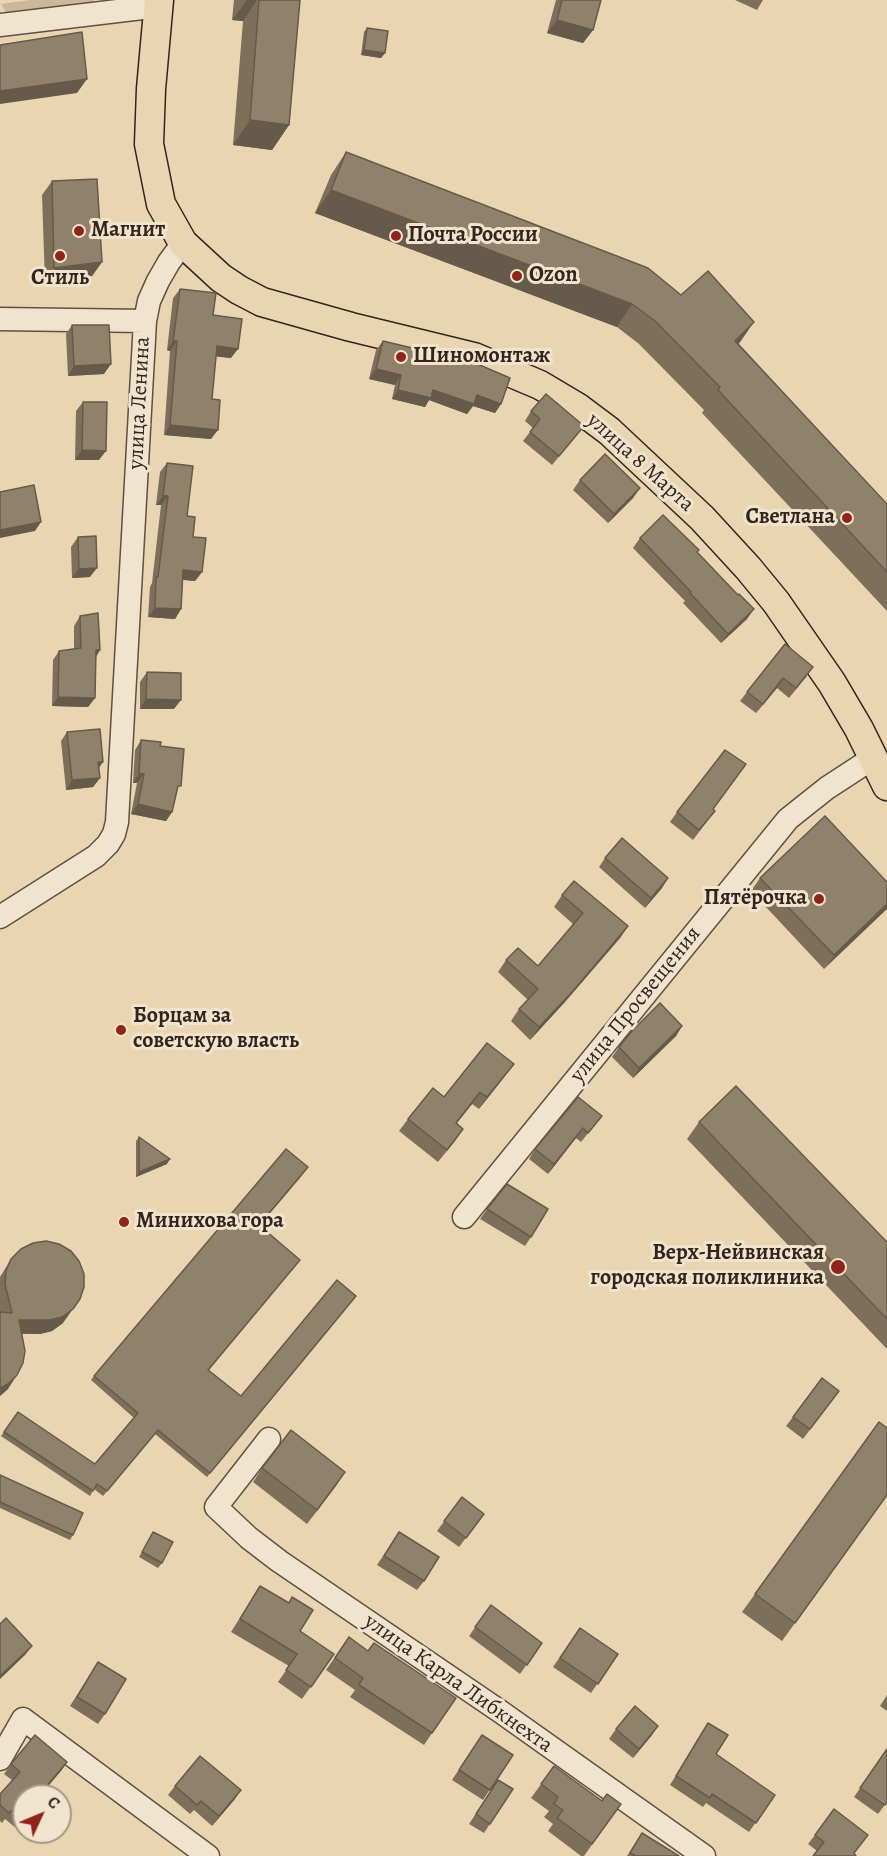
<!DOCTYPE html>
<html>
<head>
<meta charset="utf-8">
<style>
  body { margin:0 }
  #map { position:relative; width:887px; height:1856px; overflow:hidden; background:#ead5b3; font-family:Alegreya,serif }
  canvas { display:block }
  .north { position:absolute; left:12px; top:1784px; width:60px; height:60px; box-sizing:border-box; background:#f1e4ce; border:2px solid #a59886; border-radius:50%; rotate:46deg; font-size:16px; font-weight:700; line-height:24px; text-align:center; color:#32251b }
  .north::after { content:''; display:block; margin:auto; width:21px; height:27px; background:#8f2418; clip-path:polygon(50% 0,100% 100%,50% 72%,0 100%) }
</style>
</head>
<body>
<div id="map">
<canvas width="887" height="1856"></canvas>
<div class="north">С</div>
</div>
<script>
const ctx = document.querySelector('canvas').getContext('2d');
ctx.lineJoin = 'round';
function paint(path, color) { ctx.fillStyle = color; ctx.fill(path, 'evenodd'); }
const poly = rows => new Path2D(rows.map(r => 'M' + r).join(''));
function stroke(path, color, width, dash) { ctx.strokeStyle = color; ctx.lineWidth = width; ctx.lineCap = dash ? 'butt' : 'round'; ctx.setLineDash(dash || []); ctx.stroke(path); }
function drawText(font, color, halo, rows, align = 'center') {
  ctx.font = font + ' Alegreya,serif'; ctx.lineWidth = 6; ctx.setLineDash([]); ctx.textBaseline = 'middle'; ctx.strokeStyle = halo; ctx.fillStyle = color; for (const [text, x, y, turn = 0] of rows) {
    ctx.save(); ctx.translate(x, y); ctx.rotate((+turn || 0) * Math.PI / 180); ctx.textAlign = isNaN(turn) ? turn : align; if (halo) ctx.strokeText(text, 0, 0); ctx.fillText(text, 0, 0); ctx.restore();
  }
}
const green = poly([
  [30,0,93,0,94,4,7,14,1,4]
]);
const minor = poly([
  [0,25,159,6],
  [0,319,145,321],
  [0,917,96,856,108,844,114,834,117,822,145,321,149,301,158,281,169,262,183,243],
  [464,1217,788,819,827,788,873,758],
  [269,1439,216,1507,249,1538,279,1561,501,1712,704,1856],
  [0,1759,23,1719,208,1856]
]);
const major = poly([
  [159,0,151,89,149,144,161,204,183,243,221,278,239,290,262,302,351,327,474,357,540,385,577,407,609,431,702,518,748,568,776,602,832,683,859,729,887,786]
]);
const wall = poly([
  [234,0,300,0,289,125,272,150,233,145,243,21,232,20],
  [556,0,601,0,593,30,583,43,547,33],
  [735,0,763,0,757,10],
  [367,28,385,53,381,58,361,55,364,32],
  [346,152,739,344,887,504,887,611,702,413,704,410,639,344,617,327,315,213,331,175],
  [52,181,102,262,92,276,45,282,42,195],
  [180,289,213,315,231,358,216,356,212,399,211,439,164,435,170,351,167,350,173,298],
  [72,325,104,374,68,376,66,334],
  [383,341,501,404,495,413,473,406,467,414,429,400,425,407,392,399,395,385,369,379,376,350],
  [83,402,99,460,75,460,76,411],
  [531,411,577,435,552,465,523,441,533,428,525,421],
  [167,463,187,516,202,572,195,581,183,580,181,609,175,619,148,617,150,587,152,583,161,505,156,505,160,472],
  [580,480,640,488,633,498,608,523,573,490],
  [78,537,90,577,72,578,71,547],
  [640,538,699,550,697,553,747,619,721,643,683,603,685,601,633,548],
  [80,616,100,650,96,657,95,698,88,707,52,706,53,660,59,651,74,649,74,626],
  [785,644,807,676,789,698,777,688,756,713,740,701],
  [147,672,174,709,140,709,140,682],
  [67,732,99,768,100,778,93,787,66,790,61,741],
  [141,740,160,746,172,812,166,821,131,814,137,783,133,783,135,750],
  [713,809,708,820,693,840,670,822,677,812],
  [605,858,668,878,662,888,645,908,599,867],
  [760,878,887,882,824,969,751,891],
  [562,895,628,926,620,938,564,1003,530,1040,511,1021,519,1009,528,1000,498,972,506,960,538,966,573,924,554,907],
  [682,1026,676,1036,633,1078,612,1057,619,1047],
  [505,1076,479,1109,472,1104,457,1123,463,1129,438,1162,399,1131,408,1119,444,1097],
  [602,1116,581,1142,576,1138,548,1174,529,1159,535,1149],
  [699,1122,887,1242,887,1349,687,1139],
  [139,1137,167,1164,136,1177,136,1141],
  [305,1172,260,1225,300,1260,209,1370,241,1396,356,1296,207,1477,155,1434,103,1496,94,1489,90,1496,1,1436,18,1412,95,1464,134,1418,91,1380,94,1376],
  [487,1209,531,1237,525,1246,480,1219],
  [11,1259,63,1323,52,1331,40,1334,22,1334,8,1389,0,1396,0,1277],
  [839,1391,803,1439,786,1426,793,1417],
  [262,1468,345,1472,307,1524,253,1482],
  [0,1475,73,1535,70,1540,0,1508],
  [887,1496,782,1641,742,1612,755,1594],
  [462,1497,484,1514,459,1547,437,1531],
  [153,1532,162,1563,158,1568,139,1557],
  [399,1532,424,1581,417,1590,377,1565],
  [260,1586,288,1603,292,1597,300,1631,334,1654,302,1699,278,1682,289,1666,231,1632],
  [491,1605,542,1643,520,1674,469,1636],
  [580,1628,618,1654,591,1693,553,1667],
  [349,1637,368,1651,456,1698,424,1745,350,1697,355,1690,326,1670],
  [98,1662,105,1714,98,1724,70,1706],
  [887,1695,887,1711,880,1706],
  [708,1723,716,1754,775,1795,749,1832,706,1803,703,1807,670,1785],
  [616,1729,652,1735,633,1758,609,1739],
  [475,1745,513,1755,483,1800,452,1780],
  [887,1749,887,1802,878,1814,854,1797],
  [67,1762,61,1771,24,1796,24,1819,16,1828,5,1819,2,1823,0,1821,0,1794,12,1780,4,1774,11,1764],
  [554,1766,602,1801,621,1804,584,1856,581,1856,548,1831,553,1824,544,1817,549,1811,531,1798],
  [498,1780,513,1789,484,1833,469,1824],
  [175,1786,235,1799,212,1826,194,1810,190,1814,168,1795],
  [642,1833,679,1856,627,1856],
  [815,1835,854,1853,817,1851,808,1844]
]);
const shadedWall = poly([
  [247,0,257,0,243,21,232,20],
  [557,20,593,30,583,43,547,33],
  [364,50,385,53,381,58,361,55],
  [87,79,77,93,0,104,0,91],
  [250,120,289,125,272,150,233,145],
  [331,190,632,304,617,327,315,213],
  [102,262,92,276,45,282,54,268],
  [754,322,738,345,735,341],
  [173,341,177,341,170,351,167,350],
  [217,346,238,349,231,358,210,356],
  [111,364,104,374,68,376,74,366],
  [376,369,401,375,395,385,369,379],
  [398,390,433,390,477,395,501,404,495,413,473,406,467,414,429,400,425,407,392,399],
  [170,425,218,430,211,439,164,435],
  [82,450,106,451,99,460,75,460],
  [640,488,633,498,608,523,614,514],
  [163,496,168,496,161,505,156,505],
  [41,522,35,531,0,538,0,530],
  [97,568,90,577,72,578,79,569],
  [183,570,202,572,195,581,176,579],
  [155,608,181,609,175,619,148,617],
  [754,609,747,619,721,643,728,634],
  [96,650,100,650,94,660],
  [783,678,777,688,756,713,763,704],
  [58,697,95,698,88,707,52,706],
  [146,699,181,700,174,709,140,709],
  [98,762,103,762,97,771],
  [139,773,144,774,137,783,133,783],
  [100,778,93,787,66,790,72,780],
  [138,804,172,812,166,821,131,814],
  [668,878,662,888,645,908,651,898],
  [887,904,887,909,824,969,834,955],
  [628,926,620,938,564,1003,530,1040,539,1027],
  [682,1026,676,1036,633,1078,639,1068],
  [514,1064,505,1076,479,1109,487,1097],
  [480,1092,472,1104,447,1135,456,1123],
  [583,1128,576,1138,548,1174,554,1164],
  [463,1129,455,1141,438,1162,447,1150],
  [170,1159,167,1164,136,1177,139,1172],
  [80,1299,63,1323,52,1331,40,1334,9,1333,19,1320],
  [17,1375,8,1389,0,1396,0,1388],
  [345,1472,336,1486,307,1524,317,1510],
  [32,1646,25,1655,0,1679,0,1676],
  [658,1726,652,1735,633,1758,639,1749],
  [67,1762,61,1771,40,1796,38,1796],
  [241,1790,235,1799,212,1826,219,1816]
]);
const building = poly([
  [259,0,300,0,289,125,250,120,259,0],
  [562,0,601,0,593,30,557,20,562,0],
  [367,28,388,31,385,53,364,50,367,28],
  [82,32,87,79,0,91,0,45,82,32],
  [346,152,648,268,681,295,708,271,754,322,735,341,887,504,887,572,718,390,720,387,655,321,632,304,331,190,346,152],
  [97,179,102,262,54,268,52,181,97,179],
  [180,289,216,293,213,315,242,319,238,349,217,346,212,399,220,400,218,430,170,425,177,341,173,341,180,289],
  [72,325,109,325,111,364,74,366,72,325],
  [383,341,475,363,510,378,501,404,477,395,474,404,433,390,431,398,398,390,401,375,376,369,383,341],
  [546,394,584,426,559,456,530,432,540,419,531,411,546,394],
  [83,402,107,402,106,451,82,450,83,402],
  [605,454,640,488,614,514,580,480,605,454],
  [167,463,193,466,187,516,195,517,193,537,206,538,202,572,183,570,181,609,155,608,156,577,158,577,168,496,163,496,167,463],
  [34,485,41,522,0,530,0,492,34,485],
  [663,515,699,550,697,552,738,595,739,594,754,609,728,634,690,593,691,592,640,538,663,515],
  [96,536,97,568,79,569,78,537,96,536],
  [98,613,100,650,96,650,95,698,58,697,59,651,81,648,80,616,98,613],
  [785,644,813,667,796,688,783,678,763,704,747,692,785,644],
  [147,672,181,673,181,700,146,699,147,672],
  [100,729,103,762,98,762,100,778,72,780,67,732,100,729],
  [141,740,161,742,160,746,184,749,181,786,178,786,172,812,138,804,144,774,139,773,141,740],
  [725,750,746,764,713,809,715,811,699,830,677,812,725,750],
  [825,816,887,882,887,904,834,955,760,878,825,816],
  [622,838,668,878,651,898,605,858,622,838],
  [574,881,628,926,573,991,539,1027,519,1009,538,989,506,960,518,948,538,966,583,913,562,895,574,881],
  [660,1003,682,1026,639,1068,619,1047,633,1030,660,1003],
  [487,1043,514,1064,487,1097,480,1092,456,1123,463,1129,447,1150,408,1119,433,1088,444,1097,487,1043],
  [736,1086,887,1242,887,1319,699,1122,736,1086],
  [578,1097,602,1116,588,1133,583,1128,554,1164,535,1149,578,1097],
  [139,1137,170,1159,139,1172,139,1137],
  [286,1149,308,1167,259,1225,300,1260,208,1370,241,1396,337,1280,356,1296,210,1473,158,1430,107,1491,97,1484,93,1491,4,1432,18,1412,95,1464,138,1413,94,1376,286,1149],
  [507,1184,548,1209,531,1237,487,1209,507,1184],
  [46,1241,59,1244,71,1251,79,1261,84,1274,84,1287,80,1299,73,1309,62,1317,50,1320,19,1320,25,1351,23,1363,17,1375,8,1384,0,1388,0,1312,12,1313,5,1284,6,1271,11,1259,21,1249,33,1243,46,1241],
  [822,1378,839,1391,810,1429,793,1417,822,1378],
  [879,1422,887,1428,887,1495,795,1623,755,1594,879,1422],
  [291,1430,345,1472,317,1510,262,1468,291,1430],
  [0,1475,83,1513,73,1535,0,1502,0,1475],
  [462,1497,484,1514,466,1538,444,1521,462,1497],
  [153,1532,173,1542,162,1563,142,1552,153,1532],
  [399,1532,439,1557,424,1581,384,1556,399,1532],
  [260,1586,289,1603,292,1597,313,1610,300,1631,334,1654,311,1687,286,1670,297,1654,240,1619,260,1586],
  [491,1605,542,1643,527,1665,475,1627,491,1605],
  [6,1618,32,1646,0,1676,0,1624,6,1618],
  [580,1628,618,1654,598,1684,560,1658,580,1628],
  [349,1637,368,1651,374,1643,456,1698,432,1733,359,1685,363,1678,335,1658,349,1637],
  [98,1662,126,1679,105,1714,77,1697,98,1662],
  [635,1706,658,1726,639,1749,616,1729,635,1706],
  [708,1723,728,1735,716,1754,775,1795,756,1823,712,1794,710,1798,676,1776,708,1723],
  [35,1735,67,1762,38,1796,24,1796,24,1817,22,1819,12,1810,9,1813,0,1805,0,1794,20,1772,11,1764,35,1735],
  [482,1735,513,1755,490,1790,459,1770,482,1735],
  [887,1749,887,1802,885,1805,860,1788,887,1749],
  [200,1756,241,1790,219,1816,201,1801,197,1805,175,1786,200,1756],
  [554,1766,602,1801,607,1794,621,1804,592,1844,557,1818,563,1810,554,1804,558,1797,541,1784,554,1766],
  [498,1780,513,1789,490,1824,476,1814,498,1780],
  [834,1809,868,1835,854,1853,856,1856,813,1856,824,1842,815,1835,834,1809],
  [642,1833,679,1856,635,1856,630,1853,642,1833]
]);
const markers = [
  [79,231,6,"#8f2418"],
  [396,236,6,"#8f2418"],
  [60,256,6,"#8f2418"],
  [517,276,6,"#8f2418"],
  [401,357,6,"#8f2418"],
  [847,518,6,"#8f2418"],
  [819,899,6,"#8f2418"],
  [121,1030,6,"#8f2418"],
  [124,1222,6,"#8f2418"],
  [838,1267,8,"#8f2418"]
];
const poiNames = [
  ["Магнит",91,231],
  ["Почта России",408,236],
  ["Ozon",529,276],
  ["Стиль",60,279,"center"],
  ["Шиномонтаж",413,357],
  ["Светлана",835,518,"right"],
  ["Пятёрочка",807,899,"right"],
  ["Борцам за",133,1017],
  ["советскую власть",133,1042],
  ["Минихова гора",136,1222],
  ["Верх-Нейвинская",824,1254,"right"],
  ["городская поликлиника",824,1279,"right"]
];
const streetNames = [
  ["улица Ленина",140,403,-87],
  ["улица 8 Марта",640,463,42],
  ["улица Просвещения",636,1005,-51],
  ["улица Карла Либкнехта",458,1684,35]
];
paint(green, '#cbb799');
stroke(minor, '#605141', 25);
stroke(major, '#32251b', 31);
stroke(minor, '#f1e4ce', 22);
stroke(major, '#ead5b3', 28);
paint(wall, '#7e6f5b');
paint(shadedWall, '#665a4a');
paint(building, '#92816a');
stroke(building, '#665a4a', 1.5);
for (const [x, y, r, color] of markers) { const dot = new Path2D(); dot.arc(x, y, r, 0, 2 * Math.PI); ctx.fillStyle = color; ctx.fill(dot); stroke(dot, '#f1e4ce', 2); }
drawText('bold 22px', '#32251b', '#f1e4ce', poiNames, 'left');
drawText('22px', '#32251b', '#f1e4ce', streetNames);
</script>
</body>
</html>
